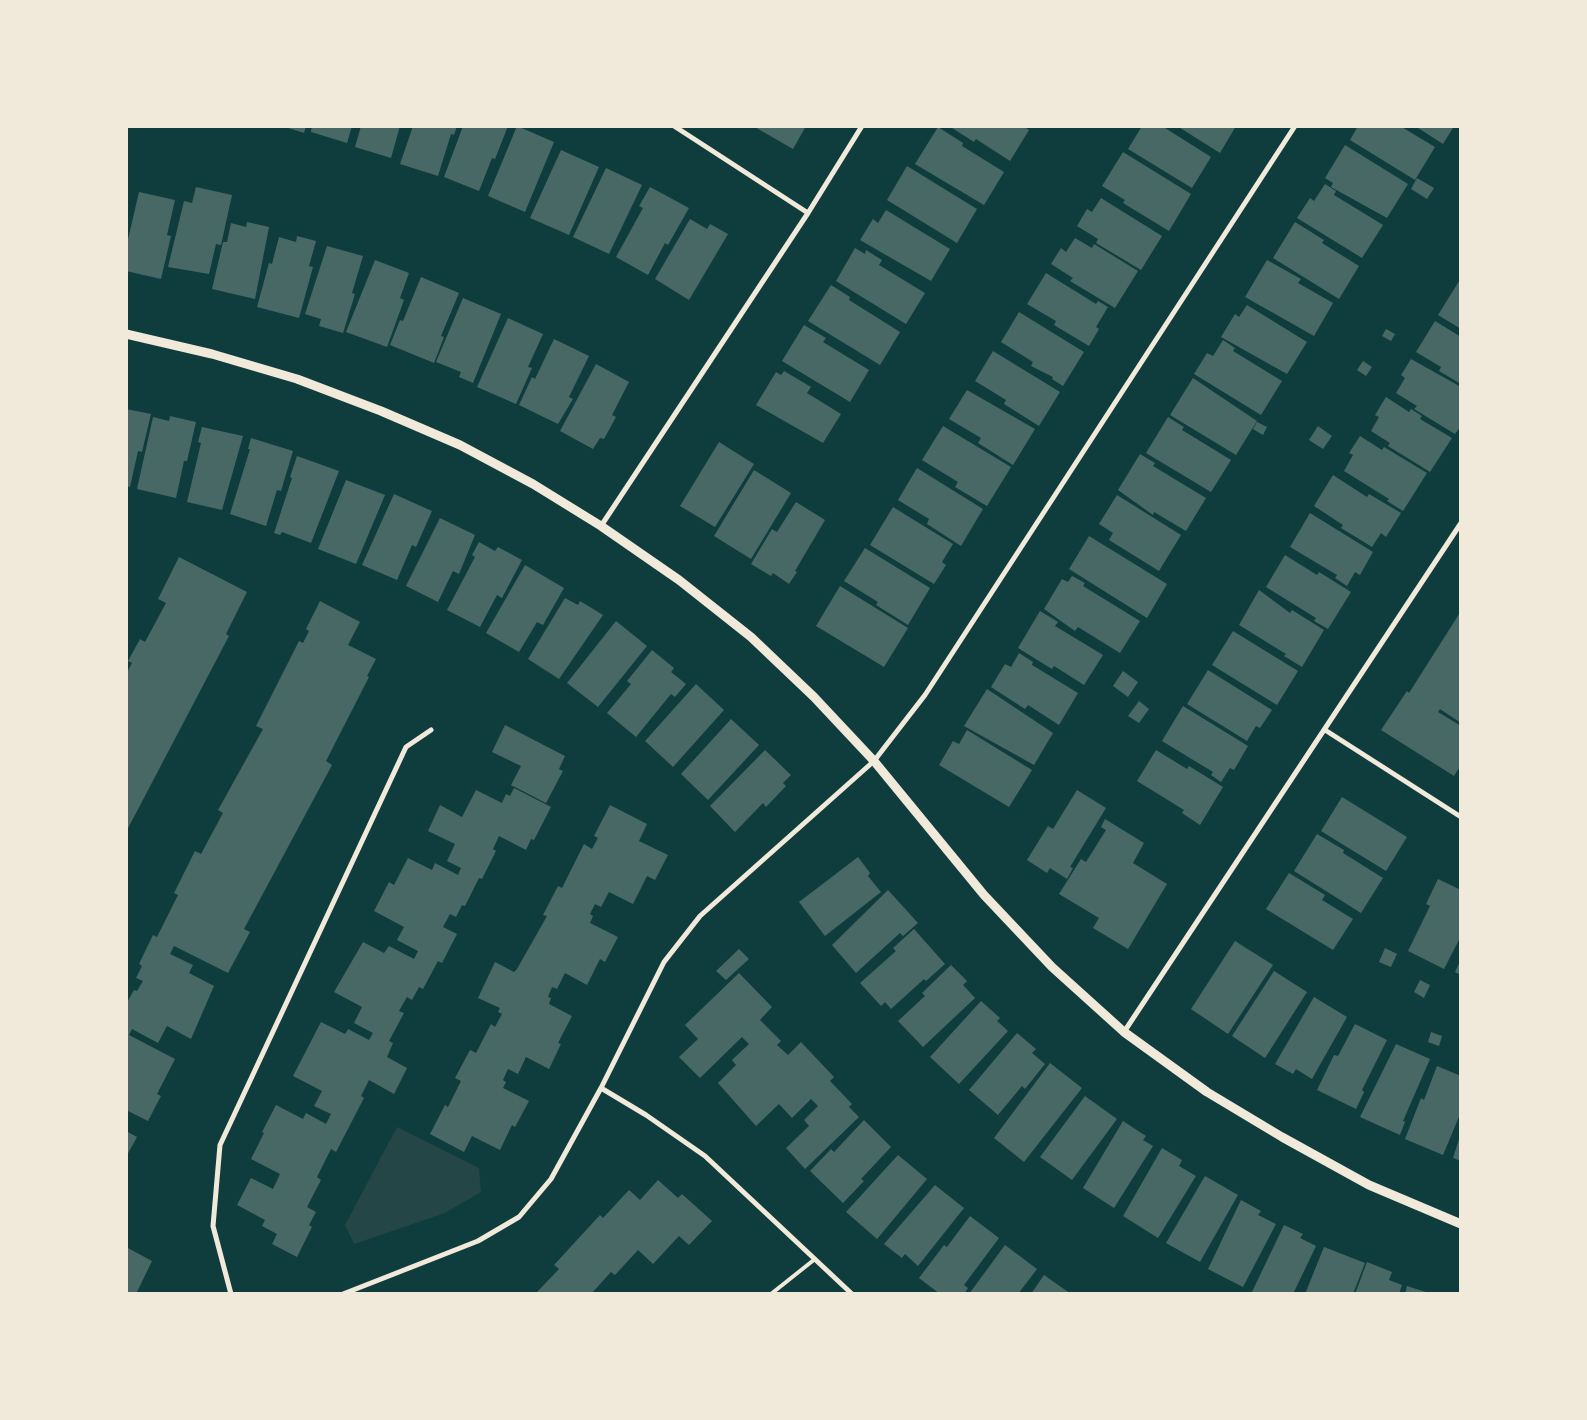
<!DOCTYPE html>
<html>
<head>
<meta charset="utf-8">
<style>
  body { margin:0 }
  #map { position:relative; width:1587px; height:1420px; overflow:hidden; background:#0f3d3e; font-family:Roboto,sans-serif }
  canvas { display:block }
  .frame { position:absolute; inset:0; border:128px solid #f1e9da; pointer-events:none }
</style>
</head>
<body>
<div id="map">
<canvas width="1587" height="1420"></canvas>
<div class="frame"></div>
</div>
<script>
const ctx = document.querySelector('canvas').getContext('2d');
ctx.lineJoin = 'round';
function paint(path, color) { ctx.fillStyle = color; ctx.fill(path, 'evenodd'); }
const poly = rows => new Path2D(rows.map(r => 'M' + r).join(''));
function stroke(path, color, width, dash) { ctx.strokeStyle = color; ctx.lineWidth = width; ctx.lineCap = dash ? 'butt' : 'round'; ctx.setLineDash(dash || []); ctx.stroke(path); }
const green = poly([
  [397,1127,479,1168,481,1192,445,1213,354,1244,345,1225]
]);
const building = poly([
  [282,126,306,126,304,133],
  [312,126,352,126,347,143,311,132],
  [361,126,400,126,391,158,355,147],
  [413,126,457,126,454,135,451,134,438,176,400,164],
  [463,126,508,126,495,159,492,158,479,191,444,177],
  [517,126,554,142,525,212,488,196],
  [753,126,806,126,793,149],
  [949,126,1023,126,1029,130,1010,161,976,139,974,142],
  [1142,126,1162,126,1211,157,1192,188,1128,149],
  [1177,126,1236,126,1220,153],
  [1358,126,1400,126,1435,147,1415,180,1350,140],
  [1415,126,1454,126,1443,144],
  [938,127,963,143,962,146,1004,172,984,205,915,164],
  [1345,145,1408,184,1387,218,1331,187,1333,183,1325,178],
  [561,150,599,167,569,235,530,218],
  [1123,152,1191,194,1169,231,1123,203,1125,200,1102,186],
  [907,166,977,209,957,243,887,200],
  [606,168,642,185,609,254,573,237],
  [1417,178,1434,188,1427,199,1411,189],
  [1325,184,1336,191,1334,195,1383,225,1362,258,1297,218,1310,198,1314,201],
  [196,187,232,195,221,245,216,244,209,274,168,267,184,201,192,203],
  [650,187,689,208,668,245,665,243,648,275,616,257,643,208,639,206],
  [139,192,175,200,167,235,171,236,161,279,126,271,126,248],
  [1101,198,1162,236,1141,270,1096,243,1098,239,1077,226,1087,209,1092,212],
  [886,210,950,249,931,281,860,240,873,219,878,223],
  [690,219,707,229,710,224,728,234,689,300,655,279],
  [247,222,269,227,255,299,212,289,223,242,227,242,231,223,246,227],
  [1295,222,1324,240,1322,243,1359,266,1339,299,1273,258],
  [297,236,316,241,309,266,313,267,299,318,257,307,269,263,272,264,279,237,296,242],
  [1075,238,1092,248,1094,244,1138,271,1115,308,1070,281,1073,278,1051,264,1061,248,1066,252],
  [327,246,363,256,352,293,355,294,343,333,319,326,321,319,305,314],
  [855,248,865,254,866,250,882,260,879,265,925,293,906,324,836,281],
  [375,260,409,273,400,298,404,300,387,347,346,332],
  [1267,260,1301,279,1298,283,1333,303,1314,336,1245,297],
  [1046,273,1096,304,1098,301,1108,307,1096,327,1099,329,1089,346,1054,325,1056,321,1027,304],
  [421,277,459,293,441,336,444,337,434,363,390,345,400,320,403,321],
  [1461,278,1461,329,1438,315],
  [831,285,850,297,849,300,900,332,880,365,808,321],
  [463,298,501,314,473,383,459,377,461,372,436,362],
  [1247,305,1307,342,1287,374,1221,337,1235,314,1239,317],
  [1019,312,1084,352,1063,386,1052,379,1053,377,1031,366,1033,362,1001,342],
  [508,318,543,334,528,367,532,368,516,404,477,387],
  [1435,321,1461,337,1461,384,1439,371,1441,367,1416,352],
  [804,325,826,338,823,342,869,370,850,402,782,361],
  [1386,329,1395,334,1391,341,1382,336],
  [554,339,589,356,569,397,573,399,558,424,519,405,532,377,535,379],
  [1223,340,1235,348,1233,351,1282,381,1261,415,1194,374,1207,353,1213,356],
  [993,351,1060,392,1039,426,1004,404,1006,400,975,381],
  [1411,359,1461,387,1461,426,1455,434,1414,409,1417,406,1396,393,1405,378,1401,375],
  [1363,361,1372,367,1366,376,1357,370],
  [596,364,629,382,612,415,616,417,604,439,600,438,593,449,560,431],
  [784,371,811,387,807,393,841,414,823,443,756,405,776,372,781,375],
  [1193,378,1257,421,1236,455,1170,415],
  [967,390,1035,429,1013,465,978,443,981,438,949,419],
  [1386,397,1409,412,1411,409,1422,416,1420,419,1452,438,1430,472,1388,446,1390,443,1371,431,1379,417,1375,415],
  [126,409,151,414,142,452,138,451,130,487,126,486],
  [170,416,196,422,187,461,184,461,176,498,137,489,153,417,169,421],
  [1168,417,1184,427,1182,430,1231,460,1211,492,1146,453],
  [1257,422,1267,427,1263,435,1253,429],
  [943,426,1011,467,987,506,955,487,958,482,922,460],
  [1318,426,1332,436,1323,449,1309,440],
  [202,427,243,436,222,510,187,502,201,443,198,442],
  [1360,436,1382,450,1384,447,1427,473,1403,511,1387,501,1389,499,1344,471,1353,455,1349,453],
  [251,438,293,451,281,491,277,490,266,526,230,514,250,449,248,449],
  [719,442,754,464,715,527,680,506],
  [1140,454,1155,463,1153,466,1206,498,1186,531,1154,512,1153,515,1118,490],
  [297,456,339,471,311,543,282,532,280,535,274,533,292,478,290,477],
  [917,468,983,509,961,546,927,524,929,519,898,500],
  [754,470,791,493,751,559,714,536],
  [1333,475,1367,497,1369,494,1401,513,1386,537,1381,533,1372,547,1341,528,1343,525,1314,506],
  [346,480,385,495,356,564,318,549],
  [394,494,432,511,416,547,412,545,397,580,362,565],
  [1117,495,1181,535,1159,571,1109,540,1113,533,1099,524],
  [796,502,825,520,795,571,797,572,789,584,773,573,771,576,751,564,772,529,777,532],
  [893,507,953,544,942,562,946,565,934,584,870,545],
  [1310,513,1373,552,1360,575,1355,572,1347,586,1335,578,1337,575,1290,547],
  [440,518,475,535,459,574,453,571,438,602,406,586],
  [1089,536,1167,584,1147,618,1069,569],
  [479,542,495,551,498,547,522,560,502,598,497,595,480,627,447,610,475,557,472,555],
  [865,548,930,588,908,625,876,605,878,602,844,581],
  [1285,555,1317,575,1319,572,1351,592,1328,629,1314,621,1316,618,1266,587],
  [179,557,247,592,226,634,229,636,126,832,126,674,132,663,128,661,140,639,145,642,166,603,158,599],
  [525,565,564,588,543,625,537,622,519,652,486,633],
  [1072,576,1085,583,1083,586,1140,621,1120,653,1078,627,1075,631,1044,609,1062,579,1068,582],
  [840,586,908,628,884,667,816,626],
  [1259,590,1290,613,1292,610,1324,630,1302,667,1284,656,1286,654,1239,625],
  [565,598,578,605,580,601,603,615,559,679,528,659],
  [320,601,360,622,348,645,376,659,367,676,369,677,326,761,332,765,244,929,250,932,228,973,174,946,170,954,193,965,189,973,214,986,191,1039,167,1026,158,1043,132,1029,129,1035,175,1059,157,1094,161,1096,148,1121,126,1110,126,1004,134,990,137,991,143,981,136,978,142,966,139,964,153,935,157,937,178,895,174,893,195,851,201,854,223,813,218,810,263,729,256,726,299,641,303,643,309,631,306,629],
  [1040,611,1058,622,1055,626,1103,655,1084,685,1054,666,1052,669,1018,648],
  [1461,611,1461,723,1440,709,1438,712,1461,726,1461,765,1454,776,1381,730,1407,691,1409,693],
  [616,621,647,646,598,707,567,683],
  [1233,631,1298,671,1277,705,1212,665],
  [652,650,674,668,671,672,686,684,675,697,671,694,636,737,607,713,631,684,627,681],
  [1019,653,1033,662,1032,665,1078,693,1059,725,1028,705,1025,709,991,687,1005,664,1011,667],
  [1208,670,1272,710,1260,728,1256,726,1247,741,1187,704],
  [1123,671,1138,682,1128,697,1113,686],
  [696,684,724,710,673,767,645,741],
  [987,689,1053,733,1034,765,964,726],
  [1139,701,1149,709,1139,723,1128,716],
  [1183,706,1248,746,1234,770,1230,768,1221,782,1211,775,1213,772,1162,741],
  [731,719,759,745,708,800,681,774],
  [505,725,565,756,559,769,563,771,546,803,511,785,521,766,492,752],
  [967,730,1032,770,1009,807,939,765,953,741,959,744],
  [765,750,791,775,783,783,786,786,766,807,763,803,735,832,710,806],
  [1156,750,1187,769,1189,766,1223,787,1200,825,1182,813,1184,810,1137,781],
  [514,788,551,807,534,840,531,839,526,850,499,836,493,849,496,851,482,879,479,878,465,906,462,905,456,917,450,914,443,927,457,934,442,963,438,961,423,989,419,987,412,1000,407,997,399,1011,404,1013,389,1041,393,1043,387,1057,407,1068,394,1094,369,1080,361,1096,364,1098,336,1152,331,1149,317,1177,321,1180,307,1207,316,1212,309,1225,312,1227,297,1257,272,1244,277,1234,262,1226,265,1220,237,1205,251,1178,273,1189,280,1174,251,1159,264,1133,262,1132,276,1105,303,1119,306,1113,326,1124,331,1114,314,1106,322,1091,293,1076,321,1022,345,1034,348,1029,369,1040,373,1033,354,1023,362,1007,334,992,363,942,384,953,389,946,414,959,418,951,397,940,404,927,374,911,389,882,394,885,408,858,432,870,435,863,458,875,461,868,447,861,455,844,428,831,440,805,462,817,476,790,502,803,506,794,510,796],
  [1077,790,1106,808,1070,867,1073,868,1067,879,1050,868,1047,873,1027,860,1048,826,1053,829],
  [1342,797,1407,837,1386,871,1321,831],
  [610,805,647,824,639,841,668,855,655,880,647,876,633,904,609,892,601,907,595,904,590,914,593,916,590,923,618,937,605,962,600,959,587,985,565,973,557,989,552,987,548,997,551,998,549,1004,572,1016,558,1043,561,1044,549,1069,526,1057,518,1074,508,1069,503,1080,506,1082,503,1088,529,1101,515,1127,512,1125,500,1150,472,1136,464,1152,430,1134,445,1105,448,1107,461,1081,455,1078,470,1050,476,1053,491,1024,495,1027,502,1014,498,1012,500,1008,478,998,495,962,514,972,517,969,547,916,543,915,558,886,562,888,584,844,592,849,598,838,594,836],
  [1105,819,1144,843,1133,863,1167,884,1128,949,1093,928,1099,918,1059,894,1081,859,1086,862,1106,830,1101,827],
  [1317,834,1344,850,1343,853,1383,878,1361,913,1294,871],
  [858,857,870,873,868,876,881,892,825,936,799,902],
  [1289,873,1325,895,1322,900,1353,919,1333,950,1266,909],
  [1438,879,1461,890,1461,936,1444,969,1408,951,1430,906,1426,904],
  [888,890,918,923,903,936,900,933,856,973,832,945],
  [914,929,945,964,926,981,924,979,891,1009,885,1002,881,1006,860,983,896,951,893,948],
  [1235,941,1273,965,1228,1034,1191,1009],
  [1385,948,1397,954,1391,967,1379,962],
  [739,949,749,959,726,980,716,971],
  [1461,959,1461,975,1455,972],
  [951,965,967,981,963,985,975,998,923,1047,898,1021,925,996,922,993],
  [1274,971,1307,992,1265,1058,1232,1036],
  [739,973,772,1007,760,1020,781,1041,777,1045,788,1055,801,1042,834,1077,830,1081,852,1104,849,1107,859,1117,805,1169,786,1148,809,1126,804,1120,818,1106,811,1099,792,1118,779,1104,756,1126,718,1083,736,1065,732,1060,749,1044,742,1037,700,1078,679,1057,698,1039,685,1025],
  [1420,980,1430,985,1424,998,1414,992],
  [1314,997,1347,1017,1312,1079,1296,1069,1293,1074,1275,1064],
  [981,1001,1000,1018,997,1021,1008,1031,959,1084,930,1057],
  [1355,1024,1387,1040,1362,1090,1364,1092,1356,1109,1317,1090,1334,1055,1338,1056],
  [1431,1032,1442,1036,1439,1046,1428,1042],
  [1017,1033,1036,1049,1032,1053,1045,1064,1025,1089,1022,1086,998,1115,969,1090],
  [1396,1044,1430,1059,1403,1121,1405,1122,1400,1135,1360,1117],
  [1050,1063,1082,1088,1024,1162,994,1138],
  [1437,1066,1461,1076,1461,1112,1443,1155,1405,1139,1421,1098,1424,1100],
  [1085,1096,1117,1119,1072,1180,1040,1157],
  [864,1120,891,1147,861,1179,864,1181,843,1203,810,1171,831,1149,834,1152],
  [1123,1121,1146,1136,1143,1140,1153,1146,1114,1208,1083,1188],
  [126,1131,137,1137,126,1157],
  [1460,1136,1461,1136,1461,1161,1453,1158],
  [1162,1148,1182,1160,1179,1166,1196,1176,1158,1238,1123,1216],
  [898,1155,927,1179,877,1239,846,1212],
  [1205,1176,1238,1195,1200,1262,1166,1243],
  [658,1180,678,1198,682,1194,712,1221,689,1245,679,1236,653,1264,638,1250,615,1275,611,1272,591,1294,540,1294,537,1292,559,1269,554,1265,600,1215,603,1218,629,1190,640,1200],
  [935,1185,964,1208,918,1266,905,1254,902,1258,884,1244],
  [1241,1200,1261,1211,1258,1215,1276,1224,1243,1287,1208,1269],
  [970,1216,999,1238,964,1285,968,1288,964,1294,940,1294,919,1278,944,1245,947,1247],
  [1284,1225,1303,1234,1300,1238,1316,1246,1293,1294,1251,1294],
  [1005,1245,1037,1269,1018,1294,969,1294],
  [126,1247,152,1261,136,1294,126,1292],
  [1324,1247,1365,1263,1353,1294,1305,1294],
  [1367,1262,1392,1272,1389,1280,1402,1285,1399,1294,1355,1294],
  [1044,1275,1071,1294,1031,1294],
  [1407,1286,1429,1293,1429,1294,1405,1294]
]);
const service = poly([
  [771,1294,815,1259]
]);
const minor = poly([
  [674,126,808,213],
  [601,526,808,213,862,126],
  [1325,730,1461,817],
  [1124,1032,1461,523],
  [601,1088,646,1115,705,1156,852,1294],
  [231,1294,213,1226,220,1145,406,747,431,730],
  [343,1294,478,1241,519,1217,551,1179,601,1088,664,962,700,916,874,761,925,695,1295,126]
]);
const tertiary = poly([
  [126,334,212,354,297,379,381,411,460,445,533,484,601,526,679,580,751,637,814,697,874,761,984,895,1052,967,1124,1032,1207,1092,1282,1137,1369,1185,1461,1224]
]);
paint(green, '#244646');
paint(building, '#486865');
stroke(service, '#f1e9da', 4);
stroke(minor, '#f1e9da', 5);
stroke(tertiary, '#f1e9da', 9);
</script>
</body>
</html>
